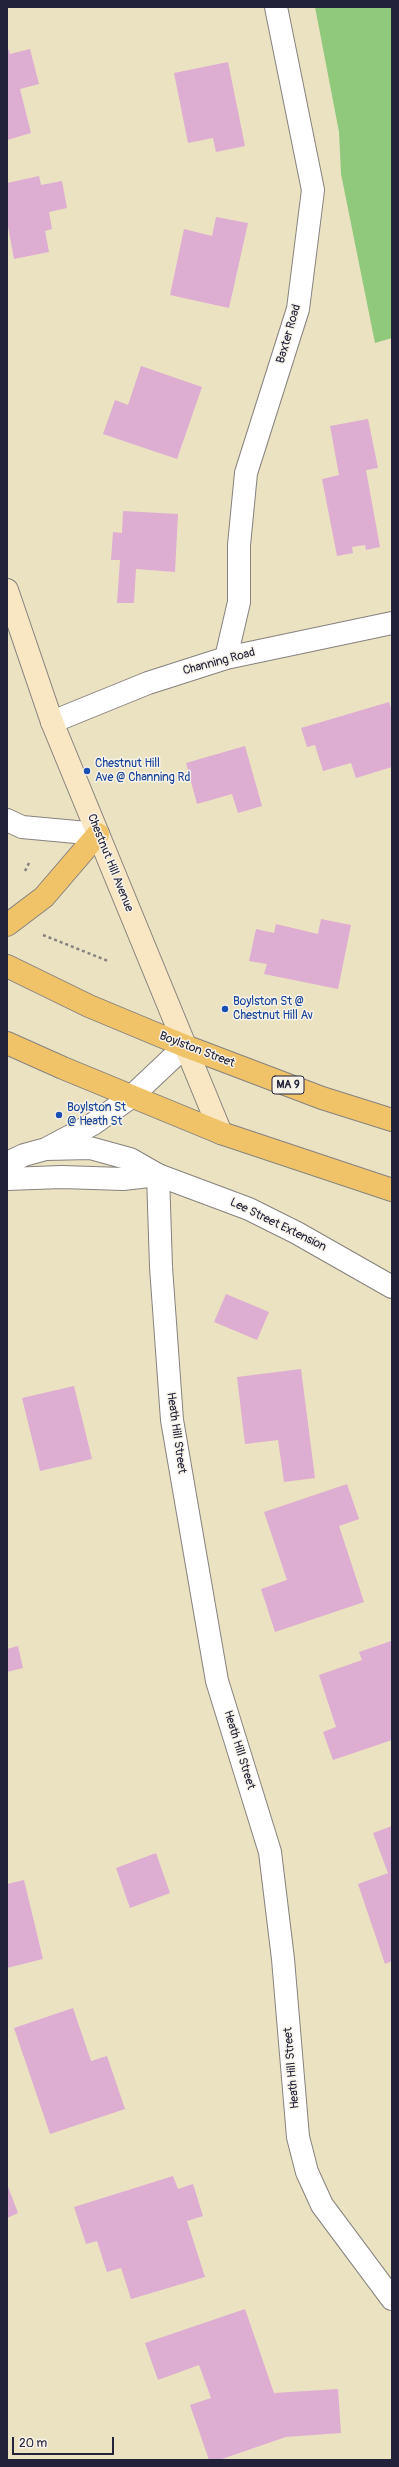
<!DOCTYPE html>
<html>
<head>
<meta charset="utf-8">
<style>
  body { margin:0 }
  #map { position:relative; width:399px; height:2467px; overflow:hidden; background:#ebe2c2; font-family:Pangolin,sans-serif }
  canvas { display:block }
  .frame { position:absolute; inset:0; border:8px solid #22223b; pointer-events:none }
  .scale { position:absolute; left:12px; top:2437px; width:102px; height:18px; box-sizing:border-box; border:2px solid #22223b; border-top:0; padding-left:5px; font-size:12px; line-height:14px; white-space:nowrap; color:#22223b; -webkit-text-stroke:3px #f7f3e8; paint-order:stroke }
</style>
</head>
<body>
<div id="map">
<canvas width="399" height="2467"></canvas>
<div class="frame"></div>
<div class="scale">20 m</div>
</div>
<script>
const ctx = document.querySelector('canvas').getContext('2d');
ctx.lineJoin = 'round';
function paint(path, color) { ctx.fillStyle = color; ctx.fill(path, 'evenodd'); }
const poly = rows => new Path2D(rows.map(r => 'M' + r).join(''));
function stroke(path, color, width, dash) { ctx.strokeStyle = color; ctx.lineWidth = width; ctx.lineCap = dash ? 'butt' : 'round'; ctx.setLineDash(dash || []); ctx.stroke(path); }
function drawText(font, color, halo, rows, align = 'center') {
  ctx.font = font + ' Pangolin,sans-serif'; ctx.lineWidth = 3; ctx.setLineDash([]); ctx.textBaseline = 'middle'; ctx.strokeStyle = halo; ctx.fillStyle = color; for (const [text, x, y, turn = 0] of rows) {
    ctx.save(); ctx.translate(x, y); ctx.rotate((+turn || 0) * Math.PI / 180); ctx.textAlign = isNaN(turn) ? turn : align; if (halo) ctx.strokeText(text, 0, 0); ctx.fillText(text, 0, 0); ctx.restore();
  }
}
const green = poly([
  [315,7,392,7,392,338,375,343,341,174,339,132]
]);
const building = poly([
  [7,45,10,54,30,49,39,84,20,89,31,133,7,140],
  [228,62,245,146,216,152,213,138,188,143,174,73],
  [39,176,41,185,62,181,67,208,49,212,52,229,45,231,49,252,14,259,7,221,7,183],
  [216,217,248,223,229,308,170,295,184,229,212,236],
  [141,366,202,387,177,459,103,434,115,400,128,405],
  [368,419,378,468,366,470,380,547,366,550,365,545,352,547,353,553,337,556,322,479,339,475,330,426],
  [123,511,178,514,175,572,136,569,134,603,117,603,120,560,111,560,113,532,122,533],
  [389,702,392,711,392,767,356,778,351,763,323,771,315,745,307,747,301,728],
  [245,746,262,806,238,813,232,794,197,804,186,763],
  [321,919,351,925,338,989,264,974,267,964,249,961,256,929,274,933,276,924,318,934],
  [226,1294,269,1312,257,1340,214,1322],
  [301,1369,315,1478,284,1482,278,1440,245,1444,237,1377],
  [74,1386,92,1459,40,1471,22,1398],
  [347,1484,359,1519,339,1526,364,1602,275,1632,261,1589,287,1580,264,1512],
  [391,1641,392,1740,333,1760,323,1732,336,1727,319,1675,362,1660,359,1652],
  [18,1646,23,1668,7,1672,7,1649],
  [392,1826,392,1961,385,1964,358,1884,388,1873,373,1833],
  [156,1853,170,1893,130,1908,116,1868],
  [24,1880,43,1959,7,1968,7,1884],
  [73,2008,91,2061,107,2056,125,2109,50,2134,14,2028],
  [173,2176,178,2189,193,2184,203,2216,187,2221,205,2277,131,2299,121,2268,107,2272,97,2241,86,2244,74,2207],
  [7,2184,18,2213,7,2218],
  [245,2309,274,2393,338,2389,341,2433,286,2437,219,2460,209,2460,190,2405,211,2398,199,2365,158,2380,145,2343]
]);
const path = poly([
  [25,871,30,861],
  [43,935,108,961]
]);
const minor = poly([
  [226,658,239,602,239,545,246,473,298,309,313,190,276,7],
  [52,722,148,683,226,658,392,623],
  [158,1175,161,1267,172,1420,217,1681,270,1852,283,1959,298,2137,307,2172,322,2205,392,2299]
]);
const tertiary = poly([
  [7,820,22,827,98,834],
  [46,1149,90,1148,130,1159,158,1175,249,1209,297,1233,392,1287],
  [7,1163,24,1155,46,1149,93,1124,131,1097,185,1046],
  [7,1179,62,1177,123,1179,158,1175]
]);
const secondary = poly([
  [7,590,52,722,221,1133]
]);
const trunk = poly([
  [7,925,44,897,98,834],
  [7,966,89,1006,185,1046,322,1098,392,1120],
  [7,1043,63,1068,221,1133,392,1190]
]);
const markers = [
  [87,771,4,"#1a4fb4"],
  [225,1009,4,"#1a4fb4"],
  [59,1115,4,"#1a4fb4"]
];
const shields = [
  [288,1085,32]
];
const shieldNames = [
  ["MA 9",288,1085]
];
const streetNames = [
  ["Baxter Road",289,334,-74],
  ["Channing Road",219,662,-15],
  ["Chestnut Hill Avenue",110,863,68],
  ["Boylston Street",197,1050,21],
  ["Lee Street Extension",278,1225,26],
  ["Heath Hill Street",176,1433,82],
  ["Heath Hill Street",239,1750,73],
  ["Heath Hill Street",292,2068,-95]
];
const transitNames = [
  ["Chestnut Hill",95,764],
  ["Ave @ Channing Rd",95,778],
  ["Boylston St @",233,1002],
  ["Chestnut Hill Av",233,1016],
  ["Boylston St",67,1108],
  ["@ Heath St",67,1122]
];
paint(green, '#90c97c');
paint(building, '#deadd2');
stroke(minor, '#86827e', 24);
stroke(tertiary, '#86827e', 24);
stroke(secondary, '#86827e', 24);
stroke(trunk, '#86827e', 24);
stroke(path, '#86827e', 2.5, [3, 3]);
stroke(minor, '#fff', 22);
stroke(tertiary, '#fff', 22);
stroke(secondary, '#f9e7c3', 22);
stroke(trunk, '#f0c369', 22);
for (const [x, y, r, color] of markers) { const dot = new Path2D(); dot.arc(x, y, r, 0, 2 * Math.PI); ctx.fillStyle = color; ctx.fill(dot); stroke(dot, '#f7f3e8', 1.5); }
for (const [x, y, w] of shields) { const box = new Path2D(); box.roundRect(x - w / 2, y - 9, w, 18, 3); ctx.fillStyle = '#f7f3e8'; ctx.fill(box); stroke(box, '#22223b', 1); }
drawText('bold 11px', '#22223b', null, shieldNames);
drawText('12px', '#22223b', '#f7f3e8', streetNames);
drawText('12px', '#164399', '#f7f3e8', transitNames, 'left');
</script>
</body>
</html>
